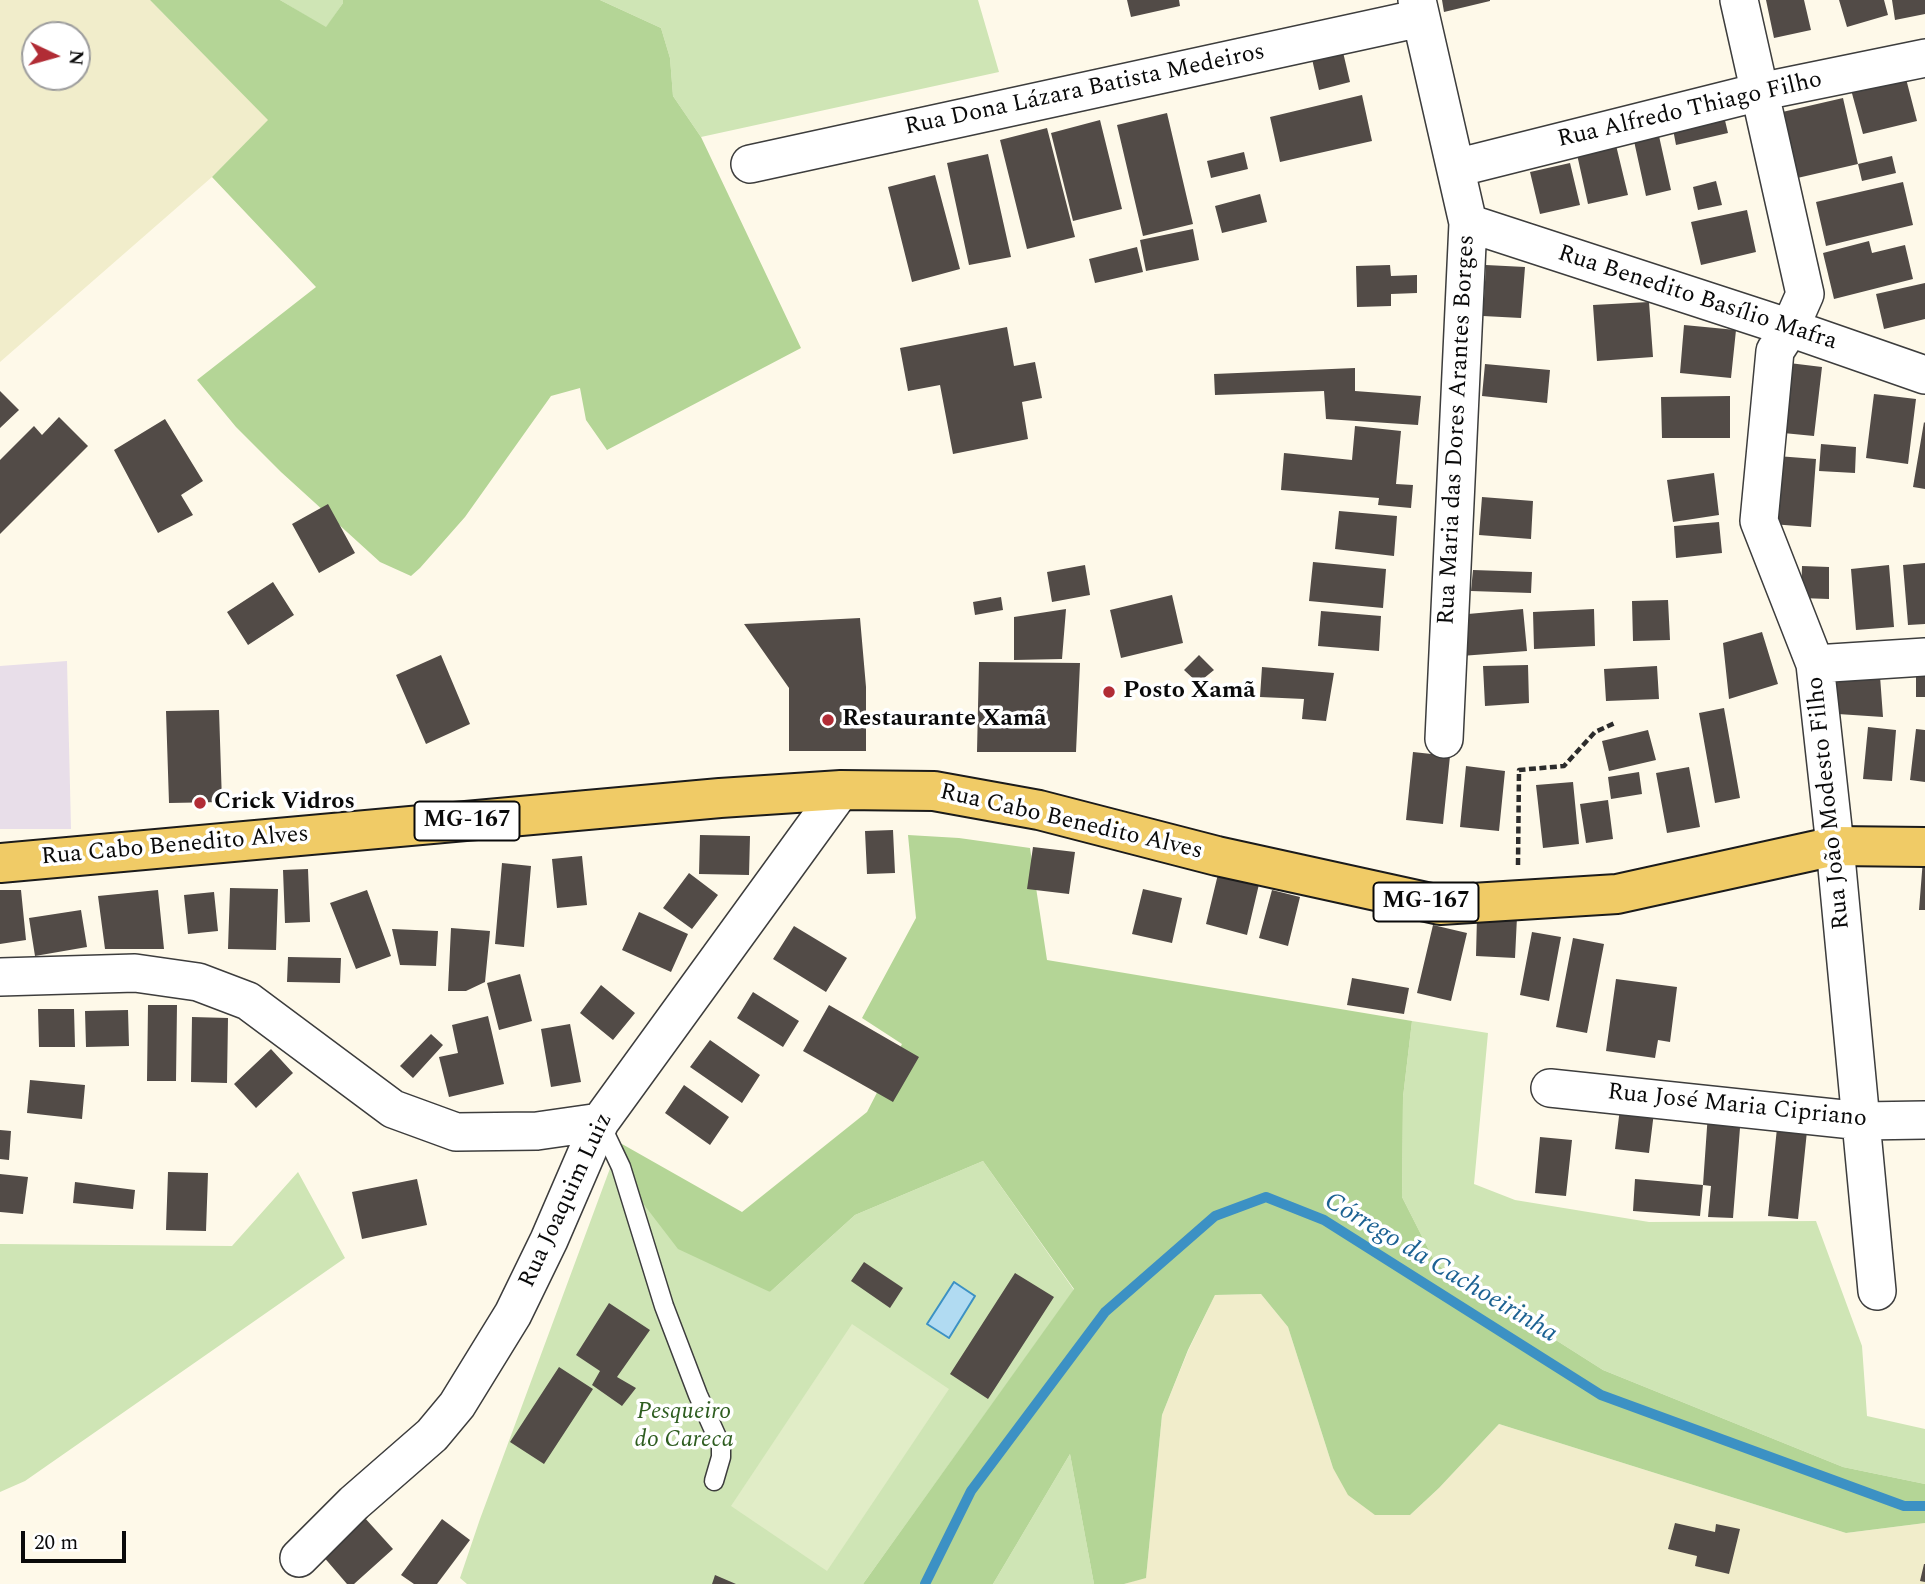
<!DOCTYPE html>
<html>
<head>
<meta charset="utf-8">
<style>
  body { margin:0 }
  #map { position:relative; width:1925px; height:1584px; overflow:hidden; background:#fef9e9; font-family:Spectral,serif }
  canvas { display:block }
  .north { position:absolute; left:21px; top:21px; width:70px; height:70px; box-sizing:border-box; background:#fff; border:2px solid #9d9d9d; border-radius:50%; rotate:95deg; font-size:19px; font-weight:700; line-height:28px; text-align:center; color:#0a0a0a }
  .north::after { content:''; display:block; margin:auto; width:24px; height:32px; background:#b12c35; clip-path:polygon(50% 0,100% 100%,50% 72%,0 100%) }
  .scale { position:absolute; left:21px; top:1531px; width:105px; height:32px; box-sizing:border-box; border:4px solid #0a0a0a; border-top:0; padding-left:9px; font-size:21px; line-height:24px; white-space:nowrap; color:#0a0a0a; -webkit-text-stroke:5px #fff; paint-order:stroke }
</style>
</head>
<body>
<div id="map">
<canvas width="1925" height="1584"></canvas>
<div class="north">N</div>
<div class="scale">20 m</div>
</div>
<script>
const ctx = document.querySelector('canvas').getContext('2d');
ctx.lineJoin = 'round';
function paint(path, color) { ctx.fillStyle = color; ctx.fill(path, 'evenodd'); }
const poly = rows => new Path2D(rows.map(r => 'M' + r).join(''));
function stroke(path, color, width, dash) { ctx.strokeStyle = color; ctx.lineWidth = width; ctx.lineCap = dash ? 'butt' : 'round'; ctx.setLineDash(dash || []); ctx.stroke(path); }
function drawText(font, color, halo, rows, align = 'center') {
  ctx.font = font + ' Spectral,serif'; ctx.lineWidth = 7; ctx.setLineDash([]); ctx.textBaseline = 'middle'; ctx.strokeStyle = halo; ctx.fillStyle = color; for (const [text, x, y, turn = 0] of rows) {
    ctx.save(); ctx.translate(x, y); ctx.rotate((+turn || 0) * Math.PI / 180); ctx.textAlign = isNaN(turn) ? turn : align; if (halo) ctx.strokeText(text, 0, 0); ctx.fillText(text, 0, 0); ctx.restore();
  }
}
const industrial = poly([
  [67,661,71,829,0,829,0,666]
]);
const farmland = poly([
  [0,0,150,0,269,120,212,177,0,362],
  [35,35,77,35,77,77,35,77],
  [1261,1294,1288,1327,1333,1468,1410,1515,1439,1488,1499,1424,1846,1533,1925,1523,1925,1584,1124,1584,1146,1577,1162,1415,1188,1351,1215,1295]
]);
const green = poly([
  [280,0,343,0,343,3,326,28],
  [600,0,978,0,999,72,701,137,673,96,670,58,661,28],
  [1412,1021,1488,1033,1474,1184,1515,1200,1649,1222,1816,1221,1862,1346,1867,1416,1925,1429,1925,1484,1843,1467,1603,1370,1436,1264,1402,1197,1403,1097],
  [983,1161,1074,1290,863,1584,467,1584,460,1578,480,1519,612,1163,770,1292,855,1215],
  [298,1172,345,1258,25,1481,0,1492,0,1244,232,1246],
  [1070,1454,1094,1584,993,1584]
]);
const forest = poly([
  [150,0,280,0,326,27,343,3,343,0,600,0,661,28,670,58,673,96,701,137,801,348,607,450,586,420,580,388,551,396,465,517,420,568,411,576,380,562,281,472,236,427,197,380,316,287,212,177,268,120],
  [908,835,959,838,1030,848,1047,960,1412,1021,1403,1097,1402,1197,1436,1264,1603,1370,1843,1467,1925,1484,1925,1523,1846,1533,1499,1424,1439,1488,1410,1515,1375,1515,1348,1495,1333,1468,1288,1327,1261,1294,1215,1295,1188,1350,1162,1415,1146,1578,1124,1584,1094,1584,1070,1454,993,1584,863,1584,1074,1289,983,1161,855,1215,770,1292,678,1249,612,1163,622,1144,742,1212,867,1112,902,1044,862,1018,916,918]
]);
const pitch = poly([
  [852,1324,949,1389,827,1571,731,1506]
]);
const water = poly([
  [954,1282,975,1296,949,1338,927,1324,954,1282]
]);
const stream = poly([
  [925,1584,971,1491,1105,1312,1215,1216,1266,1197,1324,1220,1601,1395,1904,1506,1925,1506]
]);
const building = poly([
  [1127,0,1179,0,1180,6,1131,17],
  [1442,0,1490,0,1490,1,1444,12],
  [1766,0,1804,0,1811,30,1774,38],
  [1839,0,1884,0,1888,15,1847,27],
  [1892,0,1925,0,1925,14,1895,20],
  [1343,52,1350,82,1319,90,1312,59],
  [1904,71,1917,121,1863,134,1850,86],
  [1362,95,1372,141,1280,162,1270,117],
  [1843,98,1858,164,1892,156,1896,173,1862,181,1858,164,1793,179,1778,113],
  [1723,112,1728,133,1676,145,1672,124],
  [1167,113,1193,224,1143,236,1117,125],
  [1100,120,1122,209,1073,221,1051,133],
  [1047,128,1075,237,1027,249,1000,140],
  [1659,136,1671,190,1646,196,1634,141],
  [1615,141,1628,195,1588,204,1576,150],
  [1244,152,1248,169,1211,178,1207,161],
  [988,154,1011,257,969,265,947,163],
  [1570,163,1580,205,1540,214,1530,172],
  [935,175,960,269,912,282,888,187],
  [1716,181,1722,205,1698,210,1693,187],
  [1903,182,1913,225,1826,246,1816,202],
  [1260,194,1267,222,1222,233,1215,206],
  [1747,210,1756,252,1701,265,1691,222],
  [1193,229,1199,260,1146,271,1140,240],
  [1869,241,1872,253,1905,245,1913,279,1834,299,1823,253],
  [1137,247,1143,272,1095,283,1089,259],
  [1390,265,1391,276,1417,275,1417,293,1391,294,1391,306,1357,307,1356,266],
  [1486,265,1525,267,1521,318,1483,316],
  [1925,283,1925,319,1884,329,1876,294],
  [1649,302,1653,357,1597,361,1593,305],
  [1684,325,1736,330,1731,378,1680,373],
  [1007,327,1014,366,1035,362,1042,398,1022,402,1028,439,953,454,940,385,908,391,900,348],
  [1781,362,1822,367,1814,436,1773,432],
  [1485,364,1550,370,1547,403,1482,396],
  [1355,368,1355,391,1421,396,1418,425,1326,419,1324,391,1215,395,1214,374],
  [0,391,19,410,0,428],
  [1874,394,1916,399,1908,464,1866,458],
  [1730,396,1730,438,1662,438,1661,397],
  [59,417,88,446,0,534,0,460,34,426,42,435],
  [165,419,203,481,181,495,193,515,158,533,114,450],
  [1924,422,1925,423,1925,489,1913,487],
  [1355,426,1401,431,1396,484,1413,485,1411,508,1378,505,1379,498,1281,490,1284,453,1352,460],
  [1821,444,1856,447,1855,473,1819,471],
  [1777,456,1816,459,1811,527,1771,524],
  [1714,473,1719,515,1673,522,1667,480],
  [1482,497,1533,501,1531,539,1479,535],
  [328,504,355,553,319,573,292,524],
  [1339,511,1397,516,1394,556,1335,549],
  [1719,522,1722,553,1676,558,1674,526],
  [1313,562,1386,569,1383,608,1309,601],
  [1925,563,1925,624,1908,625,1903,565],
  [1085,565,1090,595,1052,602,1047,572],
  [1889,565,1894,627,1856,630,1851,569],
  [1802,566,1829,567,1829,599,1801,598],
  [1473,570,1532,572,1531,593,1471,591],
  [273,582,294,615,248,645,227,612],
  [1172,595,1183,643,1121,658,1110,610],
  [1001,597,1003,610,975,615,973,602],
  [1668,600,1670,640,1633,641,1632,601],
  [1066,609,1062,659,1014,660,1014,617],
  [1523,609,1527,651,1461,656,1457,615],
  [1594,609,1595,646,1534,649,1533,612],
  [1321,611,1381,616,1379,651,1318,646],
  [860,618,866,687,866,751,789,751,789,688,744,624],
  [1762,632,1778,684,1729,699,1723,643],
  [441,655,470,724,426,744,396,675],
  [1199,655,1214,670,1198,683,1184,670],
  [979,662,1080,663,1076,752,977,752],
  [1528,665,1529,703,1485,706,1483,666],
  [1657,666,1659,699,1606,701,1604,669],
  [1262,667,1334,673,1326,721,1302,719,1304,699,1260,697],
  [1916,671,1925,671,1925,697,1916,697],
  [1880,676,1883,717,1838,714,1834,679],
  [1724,708,1740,798,1715,803,1699,713],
  [219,710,222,802,169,803,166,711],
  [1868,727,1896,730,1892,781,1863,779],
  [1916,729,1925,730,1925,782,1910,780],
  [1648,730,1656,760,1609,771,1602,741],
  [1413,752,1450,756,1443,824,1406,820],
  [1466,766,1505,771,1499,831,1460,827],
  [1689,767,1700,827,1667,833,1656,773],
  [1639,772,1642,794,1611,799,1608,777],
  [1573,782,1579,844,1543,848,1536,785],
  [1608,800,1613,839,1586,843,1580,804],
  [893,830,895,873,867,874,865,831],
  [700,835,750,836,749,875,699,874],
  [1033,847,1075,852,1069,894,1027,889],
  [582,856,587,905,557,908,552,859],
  [1923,859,1925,859,1925,910,1919,910],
  [502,863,531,866,524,947,495,944],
  [308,869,310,922,285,923,283,870],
  [1219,870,1260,880,1247,935,1206,924],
  [689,873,718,895,692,929,663,908],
  [230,888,278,889,276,950,228,949],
  [1143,889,1182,898,1172,943,1132,934],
  [0,890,21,890,26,940,0,944],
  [158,890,164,949,105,949,98,896],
  [367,890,391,956,356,969,330,903],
  [1272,890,1300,897,1288,946,1259,938],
  [214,892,218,931,188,934,184,895],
  [81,910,87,947,35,956,29,918],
  [639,912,688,934,671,972,622,950],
  [1477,916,1517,917,1515,958,1476,956],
  [1433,925,1467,933,1451,1001,1417,993],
  [794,926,847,958,826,992,773,959],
  [451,928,490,931,485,982,466,991,448,991],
  [392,929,438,931,436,966,400,965],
  [1532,932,1561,937,1549,1001,1520,995],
  [1573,938,1604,944,1587,1033,1556,1027],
  [288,957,341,958,340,983,287,982],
  [520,974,532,1021,499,1030,487,983],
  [1352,978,1409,988,1404,1014,1347,1005],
  [1616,979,1677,987,1670,1042,1658,1040,1655,1058,1606,1051],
  [601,985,635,1013,613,1040,580,1013],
  [753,992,799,1021,783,1047,737,1018],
  [148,1005,177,1005,176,1081,147,1081],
  [829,1005,919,1057,893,1102,803,1051],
  [38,1009,74,1009,75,1047,39,1047],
  [128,1010,129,1046,86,1047,85,1011],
  [488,1016,504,1084,449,1097,439,1057,458,1053,452,1025],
  [192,1017,228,1018,227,1083,191,1082],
  [570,1024,581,1082,551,1087,541,1029],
  [431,1034,443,1045,413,1078,400,1066],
  [710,1040,760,1075,742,1103,690,1067],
  [271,1049,293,1073,256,1108,234,1084],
  [30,1080,85,1085,82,1119,27,1113],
  [684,1085,729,1117,710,1145,665,1113],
  [1621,1100,1655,1104,1649,1153,1615,1149],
  [1708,1113,1741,1115,1733,1218,1708,1217,1711,1186,1703,1185,1700,1216,1633,1211,1635,1179,1703,1185],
  [1777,1128,1807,1131,1798,1219,1768,1216],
  [0,1130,11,1131,9,1160,0,1159],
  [1540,1137,1572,1140,1566,1196,1535,1193],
  [168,1172,208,1173,206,1231,166,1230],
  [0,1174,28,1177,23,1214,0,1212],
  [417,1179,427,1225,362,1239,352,1192],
  [75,1182,135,1190,133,1209,73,1203],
  [864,1262,903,1288,890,1308,851,1281],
  [1015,1273,1054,1297,988,1399,950,1374],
  [609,1303,650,1330,617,1377,636,1388,622,1406,592,1385,600,1371,576,1355],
  [559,1367,593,1389,544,1464,510,1442],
  [364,1517,393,1549,354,1584,347,1584,322,1555],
  [442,1519,470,1540,437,1584,414,1584,401,1575],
  [1675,1523,1715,1532,1716,1524,1740,1529,1729,1574,1695,1566,1697,1556,1668,1549],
  [1924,1564,1925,1564,1925,1582,1920,1581],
  [715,1575,736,1584,712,1584]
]);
const path = poly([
  [1518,865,1519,770,1564,766,1595,732,1615,723]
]);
const service = poly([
  [601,1125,621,1167,664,1306,698,1395,721,1446,721,1457,714,1481]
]);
const minor = poly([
  [1417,0,1468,223,1444,739],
  [1739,0,1805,294,1790,328,1775,351,1759,521,1815,664,1835,846,1877,1291],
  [750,164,1421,18],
  [1456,168,1759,92,1925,58],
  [1468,223,1790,328,1925,375],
  [1815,664,1925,657],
  [0,977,135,973,198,982,248,1001,393,1109,456,1132,537,1131,600,1122],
  [1550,1088,1862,1121,1925,1120],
  [299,1558,354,1503,432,1435,457,1405,513,1314,549,1240,600,1122,841,790]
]);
const primary = poly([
  [0,863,720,798,841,790,934,791,1039,810,1217,856,1440,905,1617,894,1835,846,1925,847]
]);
const markers = [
  [1109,692,7,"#b12c35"],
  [828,720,7,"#b12c35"],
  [200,803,7,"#b12c35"]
];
const shields = [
  [467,821,105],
  [1426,902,105]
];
const shieldNames = [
  ["MG-167",467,821],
  ["MG-167",1426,902]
];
const streetNames = [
  ["Rua Dona Lázara Batista Medeiros",1085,91,-12],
  ["Rua Alfredo Thiago Filho",1690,111,-13],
  ["Rua Benedito Basílio Mafra",1697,299,18],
  ["Rua Maria das Dores Arantes Borges",1458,430,-87],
  ["Rua João Modesto Filho",1830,803,-96],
  ["Rua Cabo Benedito Alves",1071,823,13],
  ["Rua Cabo Benedito Alves",175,847,-5],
  ["Rua José Maria Cipriano",1737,1107,6],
  ["Rua Joaquim Luiz",567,1201,-65]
];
const poiNames = [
  ["Posto Xamã",1123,692],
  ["Restaurante Xamã",842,720],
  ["Crick Vidros",214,803]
];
const parkNames = [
  ["Pesqueiro",684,1413],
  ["do Careca",684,1441]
];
const waterNames = [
  ["Córrego da Cachoeirinha",1440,1269,31]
];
paint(industrial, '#e8dee9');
paint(farmland, '#f1edcb');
paint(green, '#cfe5b5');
paint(forest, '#b4d596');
paint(pitch, '#e1edc7');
paint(water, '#b1dbf2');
stroke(water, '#3c91c4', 2);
stroke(stream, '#3c91c4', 10);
paint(building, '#524b47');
stroke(service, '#3d3d3d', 21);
stroke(minor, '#3d3d3d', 40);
stroke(primary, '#1b1b1b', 42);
stroke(path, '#2c2c2c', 4.5, [7, 3.5]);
stroke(service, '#fff', 18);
stroke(minor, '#fff', 37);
stroke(primary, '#f0cb66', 38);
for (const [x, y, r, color] of markers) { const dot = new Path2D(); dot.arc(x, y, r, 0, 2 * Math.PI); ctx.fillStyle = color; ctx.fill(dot); stroke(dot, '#fff', 2.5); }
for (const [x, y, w] of shields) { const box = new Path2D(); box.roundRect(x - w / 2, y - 19.5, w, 39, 5); ctx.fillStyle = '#fff'; ctx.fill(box); stroke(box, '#0a0a0a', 2); }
drawText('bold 23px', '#0a0a0a', null, shieldNames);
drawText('24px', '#0a0a0a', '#fff', streetNames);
drawText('bold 24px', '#0a0a0a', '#fff', poiNames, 'left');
drawText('italic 24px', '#2e5d20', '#fff', parkNames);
drawText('italic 26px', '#1c6293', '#fff', waterNames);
</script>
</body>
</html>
